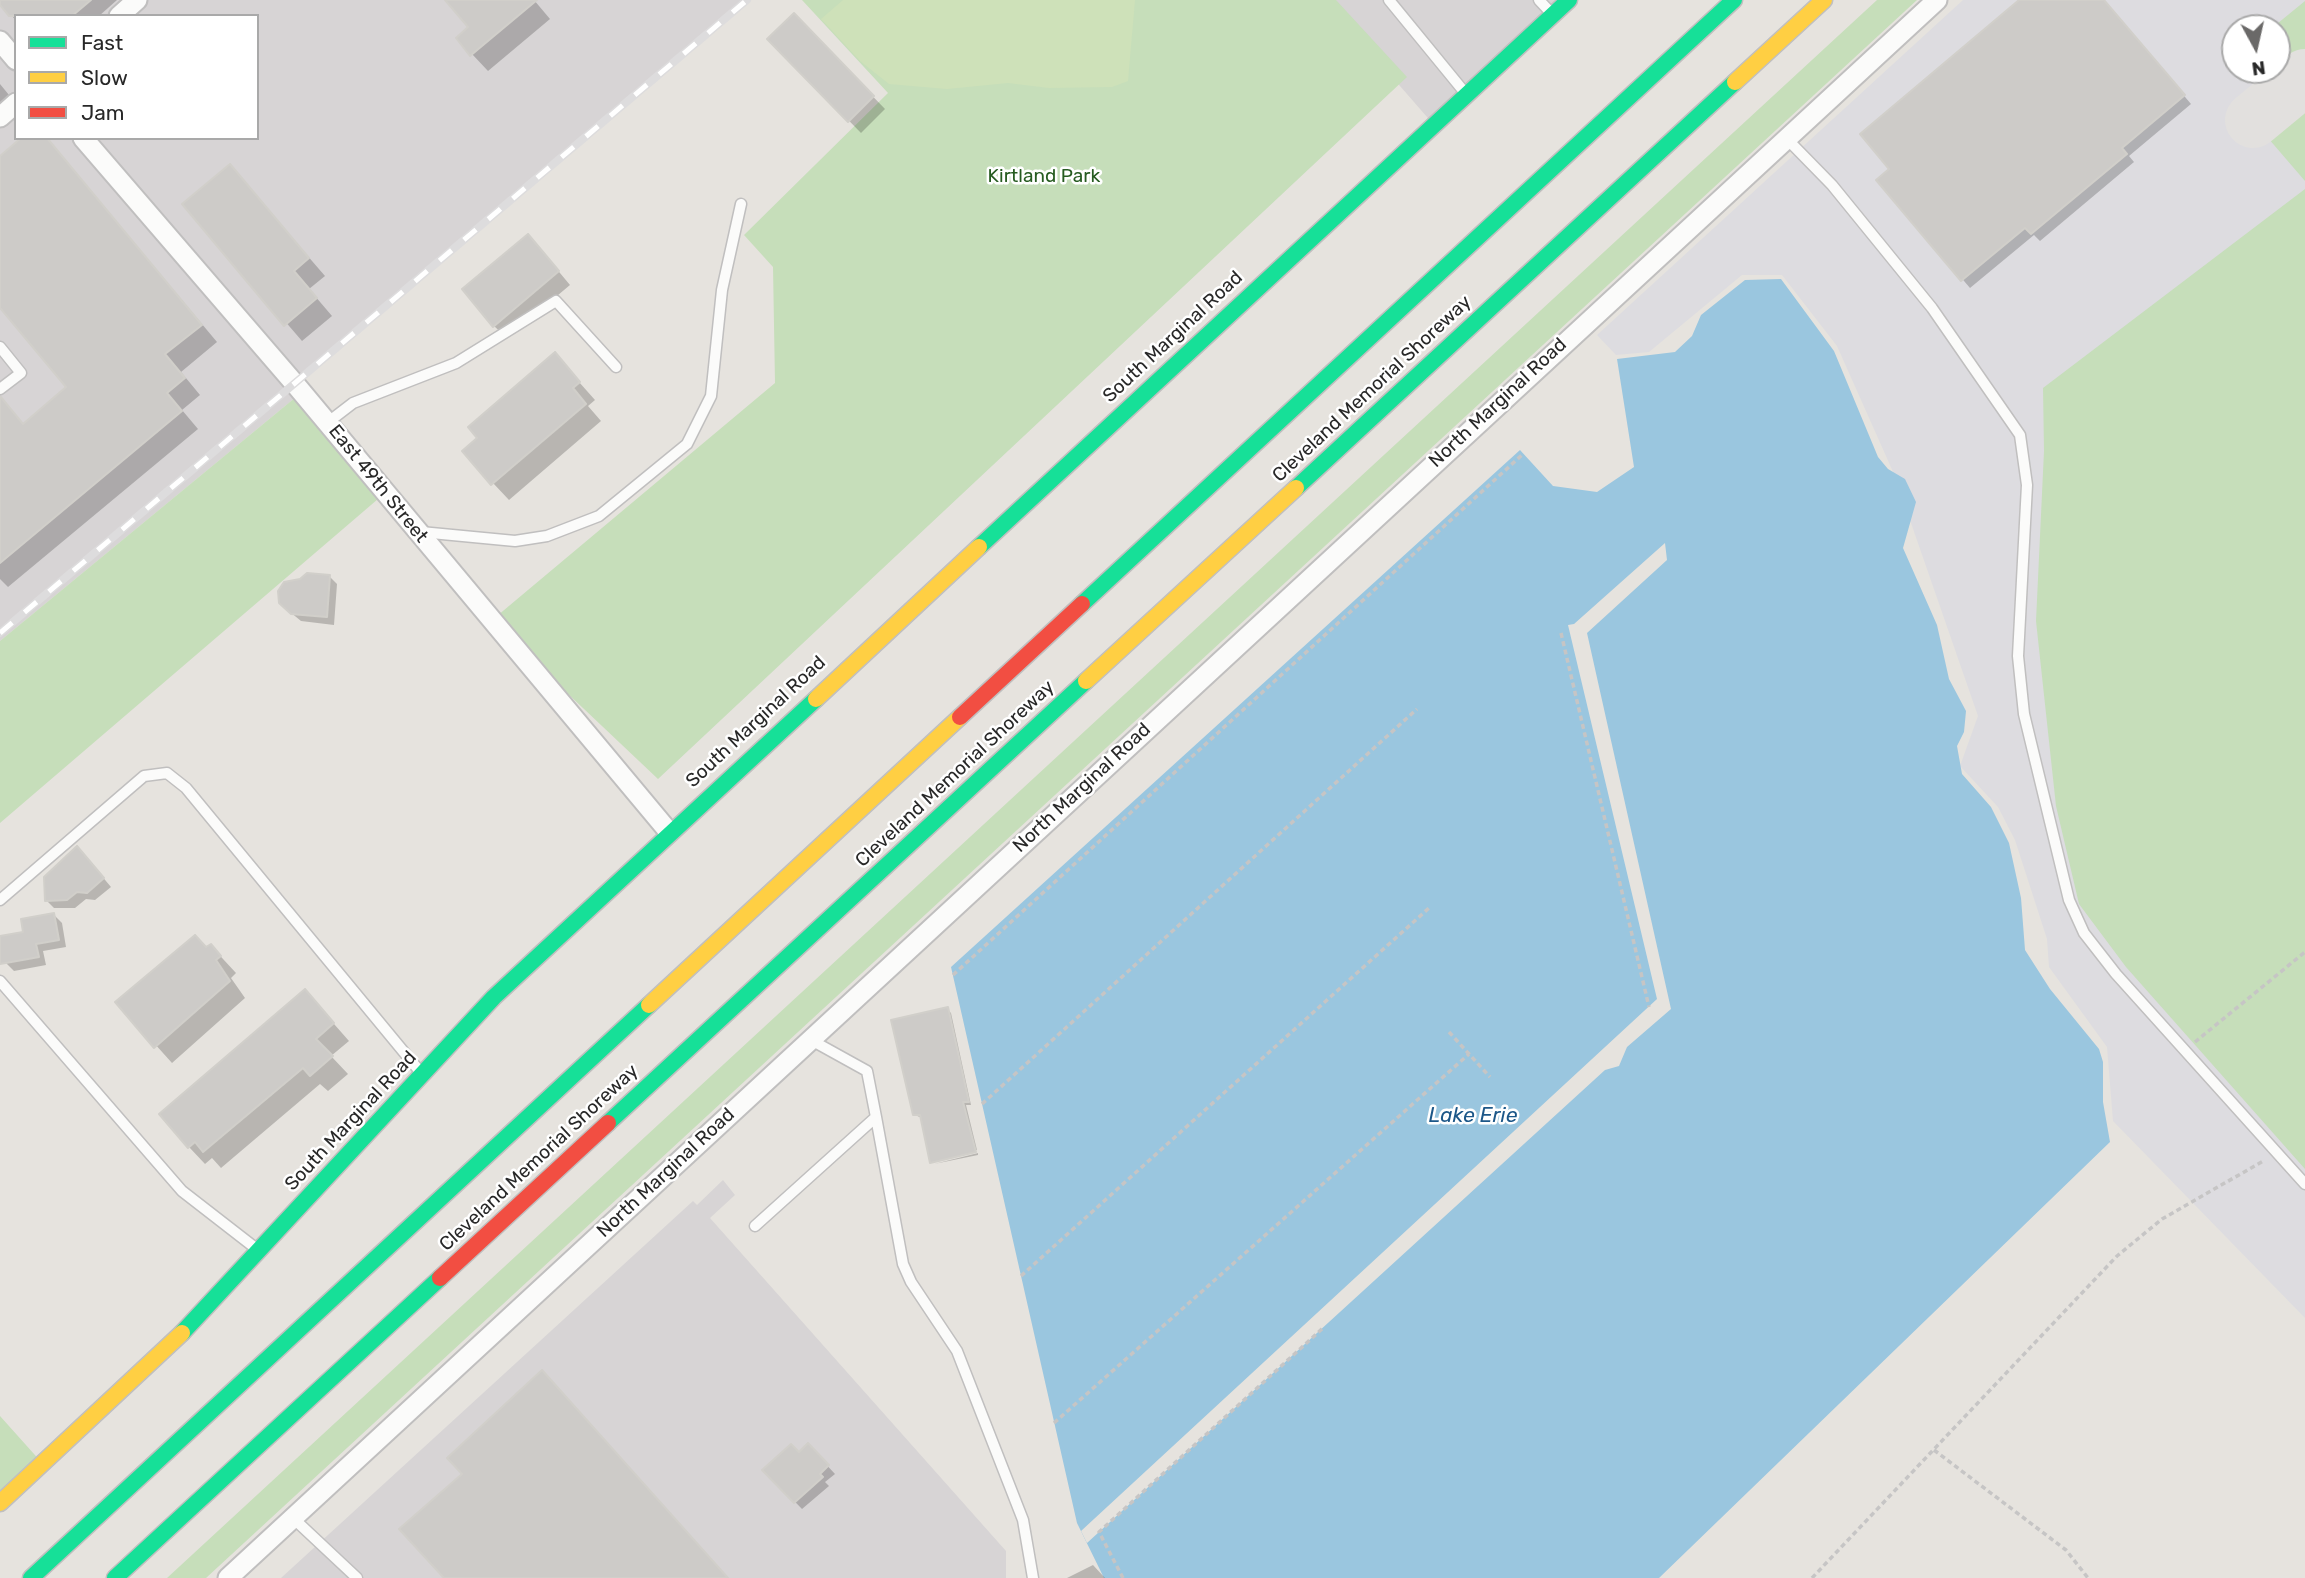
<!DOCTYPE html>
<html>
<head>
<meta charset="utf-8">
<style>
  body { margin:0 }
  #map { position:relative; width:2305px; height:1578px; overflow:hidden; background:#e6e3de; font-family:Rubik,sans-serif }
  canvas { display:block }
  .legend { position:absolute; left:14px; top:14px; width:245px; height:126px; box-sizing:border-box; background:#fff; border:2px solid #a9a9a9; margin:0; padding:9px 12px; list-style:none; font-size:21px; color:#282828 }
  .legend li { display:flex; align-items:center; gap:14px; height:35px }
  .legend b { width:35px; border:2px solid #a9a9a9 }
  .north { position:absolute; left:2221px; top:14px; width:70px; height:70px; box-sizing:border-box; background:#fff; border:2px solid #a9a9a9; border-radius:50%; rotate:172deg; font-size:19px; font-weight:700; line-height:28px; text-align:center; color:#282828 }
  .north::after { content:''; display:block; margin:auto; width:24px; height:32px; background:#6a6968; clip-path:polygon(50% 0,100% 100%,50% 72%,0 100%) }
</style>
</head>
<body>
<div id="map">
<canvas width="2305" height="1578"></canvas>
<ul class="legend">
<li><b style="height:9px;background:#16e098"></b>Fast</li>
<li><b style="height:9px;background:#ffcf43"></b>Slow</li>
<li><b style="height:9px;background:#f24e42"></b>Jam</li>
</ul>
<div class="north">N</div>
</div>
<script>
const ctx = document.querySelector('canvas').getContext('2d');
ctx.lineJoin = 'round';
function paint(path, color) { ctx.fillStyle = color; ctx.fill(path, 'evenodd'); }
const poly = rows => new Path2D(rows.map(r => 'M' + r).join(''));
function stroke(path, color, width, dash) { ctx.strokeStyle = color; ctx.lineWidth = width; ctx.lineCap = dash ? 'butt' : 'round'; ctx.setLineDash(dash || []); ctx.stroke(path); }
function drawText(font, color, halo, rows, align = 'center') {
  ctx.font = font + ' Rubik,sans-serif'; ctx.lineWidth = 5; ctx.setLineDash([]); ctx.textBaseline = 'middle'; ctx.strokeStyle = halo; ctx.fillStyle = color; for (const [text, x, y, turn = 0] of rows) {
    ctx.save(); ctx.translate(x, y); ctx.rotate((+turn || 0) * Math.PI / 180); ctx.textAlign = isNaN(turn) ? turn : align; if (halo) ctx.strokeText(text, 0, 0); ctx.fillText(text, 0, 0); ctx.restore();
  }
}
const industrial = poly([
  [0,0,747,0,296,383,302,392,0,641],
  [16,16,257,16,257,138,16,138],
  [1325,0,1569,0,1434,125],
  [723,1180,735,1195,710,1218,1006,1551,1006,1578,281,1578,693,1201,697,1205]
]);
const airport = poly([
  [1963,0,2305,0,2305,1318,2113,1121,2107,1047,2049,967,2047,939,2015,840,1998,807,1960,766,1978,716,1894,474,1837,346,1782,275,1742,275,1649,352,1616,355,1597,335],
  [2235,28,2277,28,2277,70,2235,70]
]);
const green = poly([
  [802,0,1336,0,1407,77,658,779,491,621,775,383,773,267,744,235,888,93],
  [1877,0,1917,0,206,1578,167,1578],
  [2305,1,2305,56,2281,76,2242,75,2226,65,2235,58,2235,70,2277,70,2277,28,2272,28],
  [2305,108,2305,181,2268,138],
  [2305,189,2305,1169,2126,967,2079,904,2056,806,2036,621,2044,451,2043,388],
  [302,392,385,493,0,823,0,641],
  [0,1416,43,1464,0,1503]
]);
const pitch = poly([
  [843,0,1135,0,1128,81,1112,87,1049,88,1008,83,947,89,889,84,860,61,821,19]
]);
const water = poly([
  [1781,279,1834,351,1878,457,1888,469,1905,479,1916,502,1903,548,1937,625,1949,679,1966,711,1964,732,1957,746,1962,774,1991,807,2009,843,2021,898,2025,950,2050,989,2099,1049,2103,1062,2103,1102,2110,1142,1659,1578,1104,1578,1077,1523,951,967,1520,450,1553,486,1597,492,1634,467,1617,359,1675,352,1692,336,1701,315,1745,280]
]);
const pier = poly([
  [1665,543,1667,560,1587,633,1671,1009,1627,1047,1619,1066,1605,1070,1087,1543,1081,1531,1657,999,1568,625,1574,624]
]);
const shadow = poly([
  [0,0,117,0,99,16,16,16,16,21],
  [447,0,534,0,550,19,488,71,472,54,470,28],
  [2022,0,2103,0,2191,104,2129,156,2134,162,2040,241,2034,235,1970,288,1878,180,1892,169],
  [794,15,885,109,861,133,769,39],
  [0,84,9,95,0,103],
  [46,138,217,342,181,372,200,395,182,410,198,429,8,587,0,579,0,408,5,405,24,425,69,388,0,305,0,158],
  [230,166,325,276,309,289,332,316,302,341,184,204],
  [540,249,570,285,507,338,494,326],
  [555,355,595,400,588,406,601,421,509,500,493,483],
  [329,576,337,584,334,625,301,621,284,607],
  [85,856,111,887,95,900,86,899,75,908,54,908,46,900],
  [54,915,62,923,66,947,43,951,46,965,14,971,6,963,25,933],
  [211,946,236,973,231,978,245,998,172,1063,118,1003],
  [305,991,349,1041,331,1056,348,1074,328,1091,320,1084,221,1168,212,1158,205,1164,189,1147],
  [947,1009,951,1013,971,1105,966,1105,977,1150,932,1161,922,1118,915,1115],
  [978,1153,978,1155,934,1164],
  [808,1445,835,1474,825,1482,829,1486,802,1509,764,1470,799,1454],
  [1093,1565,1105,1578,1067,1578]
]);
const taxiway = poly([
  [2253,120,2305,77]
]);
const building = poly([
  [0,0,91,0,72,16,9,16,0,5,0,0],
  [445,0,537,0,470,56,456,38,468,27,445,0],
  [2019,0,2104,0,2185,95,2122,148,2127,154,2031,234,2025,228,1961,281,1876,180,1889,169,1860,134,2019,0],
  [794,13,874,96,848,122,767,39,794,13],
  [21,138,47,138,202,325,165,354,185,378,167,393,182,411,0,563,0,396,23,424,66,387,0,308,0,156,21,138],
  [230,164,309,258,294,271,317,298,284,326,182,204,230,164],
  [528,234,559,271,493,327,462,289,528,234],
  [555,352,580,382,573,388,586,404,491,485,462,451,477,438,468,427,555,352],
  [307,573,330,575,327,617,291,614,279,603,278,591,284,582,300,579,307,573],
  [77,846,104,878,87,893,77,892,67,900,45,901,44,877,77,846],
  [54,913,59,940,36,944,39,957,0,964,0,936,23,932,21,919,54,913],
  [195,935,206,947,211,944,221,956,216,960,230,981,154,1048,115,1002,195,935],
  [305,989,334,1023,316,1039,333,1056,310,1076,303,1068,203,1152,195,1142,188,1148,159,1114,305,989],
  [948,1007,969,1102,963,1102,976,1152,930,1163,920,1115,913,1115,891,1020,948,1007],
  [542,1370,728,1578,444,1578,399,1529,462,1474,447,1458,542,1370],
  [808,1443,829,1465,820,1474,823,1477,794,1503,762,1470,791,1444,799,1452,808,1443]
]);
const path = poly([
  [1561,633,1649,1007],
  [953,975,1523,454],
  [1449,1032,1490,1077],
  [2195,1042,2305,952],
  [982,1104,1417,709],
  [1021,1276,1429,908],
  [1054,1423,1469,1054],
  [1934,1450,2066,1550,2088,1578],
  [1123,1578,1099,1532,1323,1328],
  [1812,1578,2117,1256,2162,1219,2265,1160]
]);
const lane = poly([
  [1389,0,1466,94],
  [1539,0,1553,15],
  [1787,139,1832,185,1932,308,2020,435,2027,485,2018,656,2024,714,2069,900,2084,933,2116,974,2305,1184],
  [0,347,21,373,0,389],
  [327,423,353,403,456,363,556,301,616,367],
  [421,532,515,541,547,536,599,516,687,444,711,396,722,290,741,204],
  [0,900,144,776,167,773,186,788,422,1074],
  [0,981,182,1191,258,1250],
  [876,1117,903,1264,911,1282,957,1351,1023,1520,1033,1578],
  [755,1226,876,1117,867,1071,811,1040],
  [293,1518,357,1578]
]);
const street = poly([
  [119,16,137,0],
  [0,41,16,60],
  [0,117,16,103],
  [83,138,295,384,669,832],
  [228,1578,1937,0]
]);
const fast = poly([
  [1296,488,1735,82],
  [979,547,1569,0],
  [1082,604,1734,0],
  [608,1123,1086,681],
  [182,1333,494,997,816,699],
  [31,1578,649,1005],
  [115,1578,440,1278]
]);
const slow = poly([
  [1735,82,1824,0],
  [1086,681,1296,488],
  [816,699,979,547],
  [649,1005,960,717],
  [0,1503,182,1333]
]);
const jam = poly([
  [960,717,1082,604],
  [440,1278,608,1123]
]);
const rail = poly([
  [0,633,747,0]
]);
const parkNames = [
  ["Kirtland Park",1044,177]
];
const streetNames = [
  ["South Marginal Road",1173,337,-43],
  ["Cleveland Memorial Shoreway",1372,389,-43],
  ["North Marginal Road",1498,403,-43],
  ["East 49th Street",378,484,51],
  ["South Marginal Road",756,722,-43],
  ["Cleveland Memorial Shoreway",955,774,-43],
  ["North Marginal Road",1082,788,-43],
  ["South Marginal Road",351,1121,-47],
  ["Cleveland Memorial Shoreway",539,1158,-43],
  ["North Marginal Road",666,1173,-43]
];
const waterNames = [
  ["Lake Erie",1473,1116]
];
paint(industrial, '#d7d4d5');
paint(airport, '#dddce0');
paint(green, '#c6deba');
paint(pitch, '#cee1b9');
paint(water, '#9ac6df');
paint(pier, '#e6e3de');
paint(shadow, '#0003');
stroke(taxiway, '#e2e0de', 56);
paint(building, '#cdcbc8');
stroke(building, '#d1cfca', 2);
stroke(lane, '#c0bfbf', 13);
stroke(street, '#c0bfbf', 23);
stroke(fast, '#c0bfbf', 19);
stroke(slow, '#c0bfbf', 19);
stroke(jam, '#c0bfbf', 19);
stroke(path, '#c6c5c5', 3.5, [5, 3.5]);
stroke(lane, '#fbfbfa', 10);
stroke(street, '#fbfbfa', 19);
stroke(fast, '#16e098', 16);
stroke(slow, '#ffcf43', 16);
stroke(jam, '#f24e42', 16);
stroke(rail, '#dddcdd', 8);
stroke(rail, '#fff', 5, [16]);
drawText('19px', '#275c21', '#fff', parkNames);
drawText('19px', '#282828', '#fff', streetNames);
drawText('italic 21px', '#1c5788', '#fff', waterNames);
</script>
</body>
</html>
